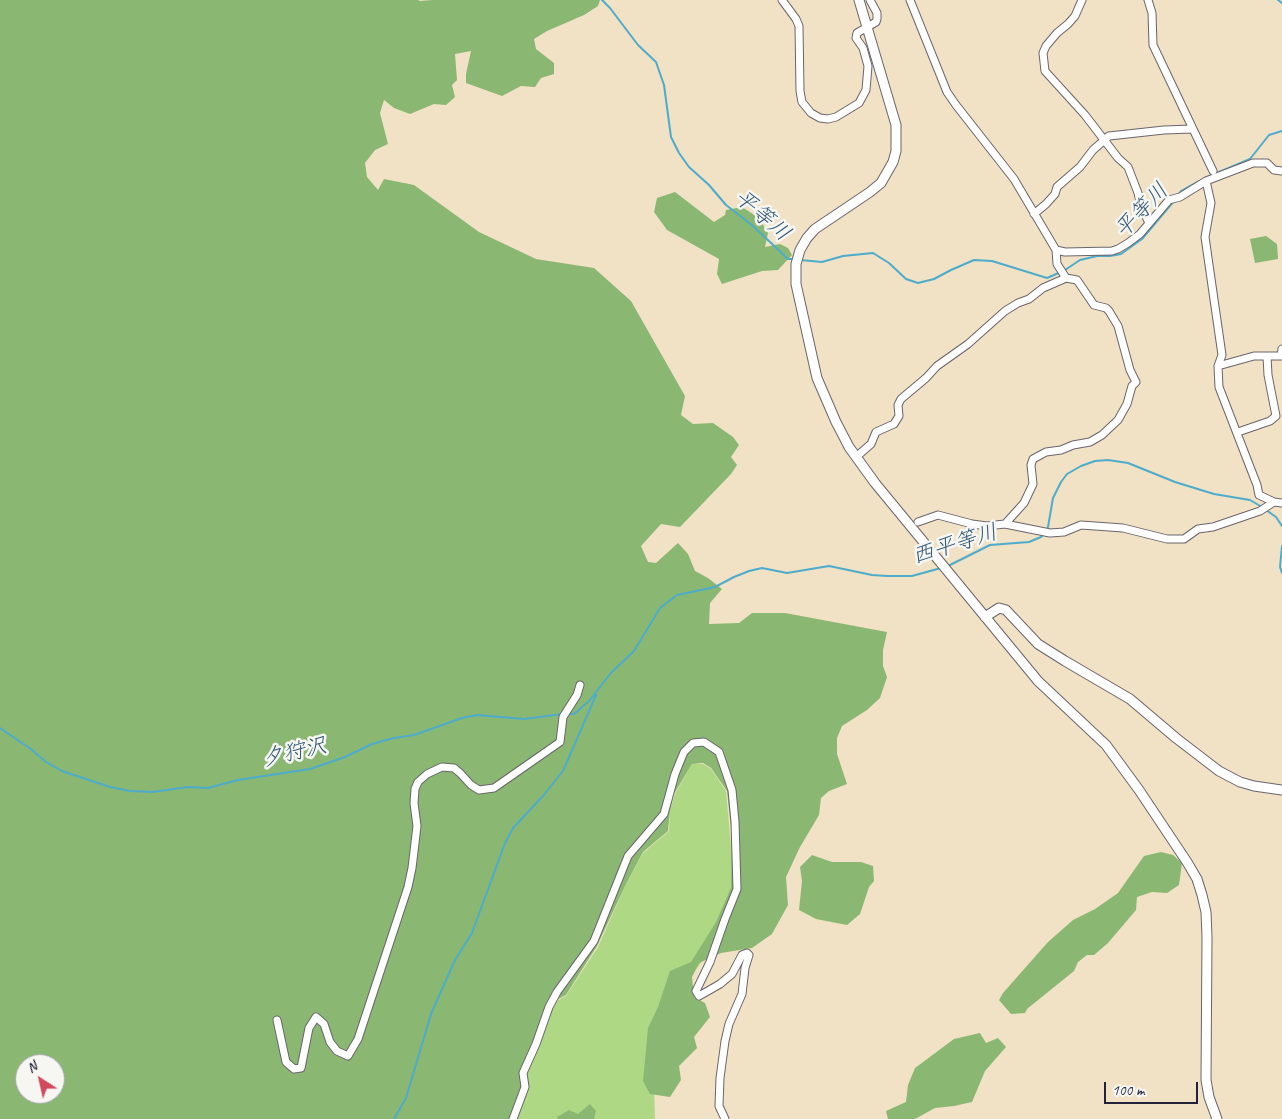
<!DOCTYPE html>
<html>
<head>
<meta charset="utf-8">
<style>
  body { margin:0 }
  #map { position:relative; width:1282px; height:1119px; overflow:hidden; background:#f1e1c5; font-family:Caveat,sans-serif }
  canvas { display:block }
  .north { position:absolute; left:15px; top:1054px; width:50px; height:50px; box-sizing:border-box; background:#f6f6f2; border:1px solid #a1a1a9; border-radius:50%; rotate:325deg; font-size:14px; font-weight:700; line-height:20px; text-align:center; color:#22223b }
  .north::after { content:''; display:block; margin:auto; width:18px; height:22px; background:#d1495b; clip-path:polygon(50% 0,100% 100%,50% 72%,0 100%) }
  .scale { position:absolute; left:1104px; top:1082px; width:94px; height:22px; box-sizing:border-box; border:2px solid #22223b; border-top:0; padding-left:6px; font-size:15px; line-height:18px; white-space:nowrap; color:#22223b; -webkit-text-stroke:4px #f6f6f2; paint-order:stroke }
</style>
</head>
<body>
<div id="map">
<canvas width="1282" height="1119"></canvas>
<div class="north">N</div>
<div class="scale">100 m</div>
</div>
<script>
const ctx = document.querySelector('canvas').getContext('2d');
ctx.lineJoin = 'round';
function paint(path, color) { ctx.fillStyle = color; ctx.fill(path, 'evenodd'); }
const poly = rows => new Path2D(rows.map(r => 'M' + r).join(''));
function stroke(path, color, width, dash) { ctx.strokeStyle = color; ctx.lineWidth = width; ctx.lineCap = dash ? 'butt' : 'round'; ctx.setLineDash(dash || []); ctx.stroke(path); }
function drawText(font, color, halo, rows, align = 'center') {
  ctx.font = font + ' Caveat,"Klee One",sans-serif'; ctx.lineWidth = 5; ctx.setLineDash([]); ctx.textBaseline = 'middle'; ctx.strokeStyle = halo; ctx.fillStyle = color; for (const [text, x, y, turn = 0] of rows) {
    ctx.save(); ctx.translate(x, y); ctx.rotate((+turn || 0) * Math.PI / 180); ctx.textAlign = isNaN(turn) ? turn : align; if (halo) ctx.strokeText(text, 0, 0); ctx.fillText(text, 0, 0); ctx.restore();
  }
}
const green = poly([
  [692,764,703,764,711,769,726,791,735,890,711,949,658,1022,654,1086,655,1119,516,1119,526,1073,551,1004,566,996,598,947,626,884,643,853,669,831,670,810,675,794]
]);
const forest = poly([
  [0,0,418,0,420,1,432,0,600,0,598,6,584,15,547,31,534,39,536,49,554,63,554,74,541,78,535,87,521,86,502,96,466,83,466,74,471,51,455,54,457,80,452,85,455,97,446,105,434,104,410,114,394,108,384,100,380,113,388,144,375,150,365,163,367,177,378,190,384,179,414,185,479,232,536,259,594,268,631,301,685,396,681,415,693,424,713,423,733,437,739,445,731,457,737,465,731,474,680,527,661,524,641,546,648,562,656,563,678,543,688,554,695,571,708,578,722,589,710,603,709,624,739,623,752,613,785,613,887,632,883,650,883,666,887,677,880,698,867,710,842,726,837,738,837,754,847,784,829,791,821,798,819,815,800,847,786,877,788,905,772,934,752,948,721,953,699,963,692,977,694,997,705,1003,710,1017,694,1037,697,1048,679,1066,681,1080,670,1097,650,1094,643,1081,648,1028,658,1007,670,971,691,962,716,922,731,888,732,838,727,791,711,768,703,763,692,764,674,794,670,810,668,831,643,852,626,884,597,946,566,995,551,1003,525,1073,516,1119,0,1119],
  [25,1064,55,1064,55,1094,25,1094],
  [675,192,714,222,725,215,726,210,742,207,759,218,768,233,765,247,780,244,788,248,792,255,778,270,762,271,722,284,717,274,719,259,667,230,654,212,657,198],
  [1266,236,1277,244,1278,259,1255,263,1250,239],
  [1161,852,1173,855,1182,863,1179,885,1167,893,1152,892,1137,897,1136,910,1108,943,1094,955,1087,955,1078,962,1074,971,1027,1009,1025,1013,1011,1014,999,1000,1003,993,1048,942,1073,920,1095,909,1118,893,1144,856],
  [812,855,832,862,861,862,873,866,874,881,869,887,860,914,847,925,816,919,799,910,802,881,800,867],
  [980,1033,986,1043,998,1038,1006,1047,985,1071,972,1102,954,1106,935,1108,915,1119,888,1119,886,1111,906,1102,908,1085,915,1068,954,1039],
  [590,1104,596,1111,594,1119,558,1119,557,1117,569,1110,578,1114]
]);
const stream = poly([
  [602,0,610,8,638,45,656,62,664,85,671,137,679,153,689,167,709,185,726,205,752,225,788,259,795,259],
  [1278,0,1282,3],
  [1205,178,1250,159,1269,135,1282,131],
  [1178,195,1181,191,1199,181],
  [800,260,822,262,843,256,873,253,889,263,906,279,918,283,934,279,951,270,974,260,992,261,1047,278,1061,272],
  [1065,270,1080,260,1097,256,1110,256,1121,254,1142,239,1174,201],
  [1266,510,1276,517,1282,526],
  [1046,531,1048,527,1053,498,1061,482,1067,474,1081,466,1095,461,1108,460,1128,463,1175,482,1214,494,1250,500,1262,507],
  [1282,546,1280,567,1282,573],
  [948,566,990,545,1029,542,1041,537,1043,535],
  [568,714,574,714,589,701,611,673,634,651,660,608,677,595,715,587,734,577,749,571,762,568,787,573,829,566,872,575,887,576,912,576,941,568],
  [0,728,31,749,46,762,62,771,110,787,130,791,152,792,188,787,208,788,238,780,310,769,345,757,372,744,394,738,414,735,462,718,477,715,524,719,563,714],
  [394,1119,406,1098,431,1014,455,960,472,933,505,843,513,828,543,796,563,771,596,695]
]);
const minor = poly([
  [782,0,796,19,799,26,800,91,802,102,811,113,820,118,828,119,836,117,859,103,866,90,868,66,863,48,856,38,857,33,876,22,877,19,877,13,870,0],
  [910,0,947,92,956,105,1014,179,1056,250,1057,264,1066,278],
  [1082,0,1075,16,1068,24,1057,33,1046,46,1043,53,1045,71,1085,115,1118,158,1128,167,1138,193,1141,206,1149,223],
  [1148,0,1152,13,1153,45,1213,171],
  [1206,181,1211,203,1205,237,1222,355,1218,366,1219,387,1257,485,1259,495,1274,502],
  [1034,214,1046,204,1055,194,1057,187,1080,167,1093,150,1109,136,1164,130,1192,129],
  [1056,250,1065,252,1112,251,1118,249,1128,243,1140,234,1169,200,1180,197,1206,181,1253,163,1267,163,1274,170,1282,171],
  [1218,366,1254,356,1281,356,1282,349],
  [1238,432,1270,421,1276,416,1268,375,1267,356],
  [856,457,871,444,876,432,894,424,899,416,898,405,901,399,926,378,937,366,968,344,1005,311,1018,303,1029,299,1043,288,1066,278,1077,280,1094,305,1106,308,1109,311,1118,326,1130,370,1136,382,1132,386,1127,404,1118,420,1102,435,1090,442,1073,445,1061,450,1046,452,1033,459,1031,465,1033,484,1024,503,1005,524],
  [918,522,938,515,972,524,987,526,1005,524,1050,533,1064,532,1081,525,1123,528,1167,539,1184,539,1198,529,1213,527,1260,511,1274,502,1282,503],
  [277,1020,286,1062,294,1069,301,1068,309,1028,316,1017,324,1024,330,1042,337,1051,348,1056,358,1039,408,887,412,868,417,826,414,803,415,789,418,782,427,774,442,767,454,768,460,773,471,785,479,790,494,788,560,742,563,717,577,695,580,685],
  [513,1119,525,1087,523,1073,536,1044,549,1007,557,992,594,941,628,856,664,814,675,774,684,752,693,743,704,742,719,752,732,790,735,822,737,889,725,919,710,962,696,991,699,996,720,984,732,974,742,955,747,953,749,955,745,968,742,994,729,1024,725,1041,720,1078,719,1106,725,1119]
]);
const tertiary = poly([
  [859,0,896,125,896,151,893,162,881,183,870,192,815,229,807,238,800,250,796,264,796,284,817,378,836,422,849,447,875,483,1038,681,1106,745,1139,790,1187,862,1197,879,1202,895,1206,912,1207,937,1206,1080,1209,1097,1217,1119],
  [985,617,999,608,1006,610,1038,644,1065,661,1130,699,1176,738,1219,771,1240,782,1254,786,1282,790]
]);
const waterNames = [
  ["平等川",1142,211,-46],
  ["平等川",762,216,41],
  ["西平等川",955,545,-17],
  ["夕狩沢",294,753,-13]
];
paint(green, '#aed884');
paint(forest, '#8ab872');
stroke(stream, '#4daccc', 2);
stroke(minor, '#6a656b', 9);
stroke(tertiary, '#6a656b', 11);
stroke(minor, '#fff', 7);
stroke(tertiary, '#fff', 9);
drawText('italic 22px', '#335975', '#f6f6f2', waterNames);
</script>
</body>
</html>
